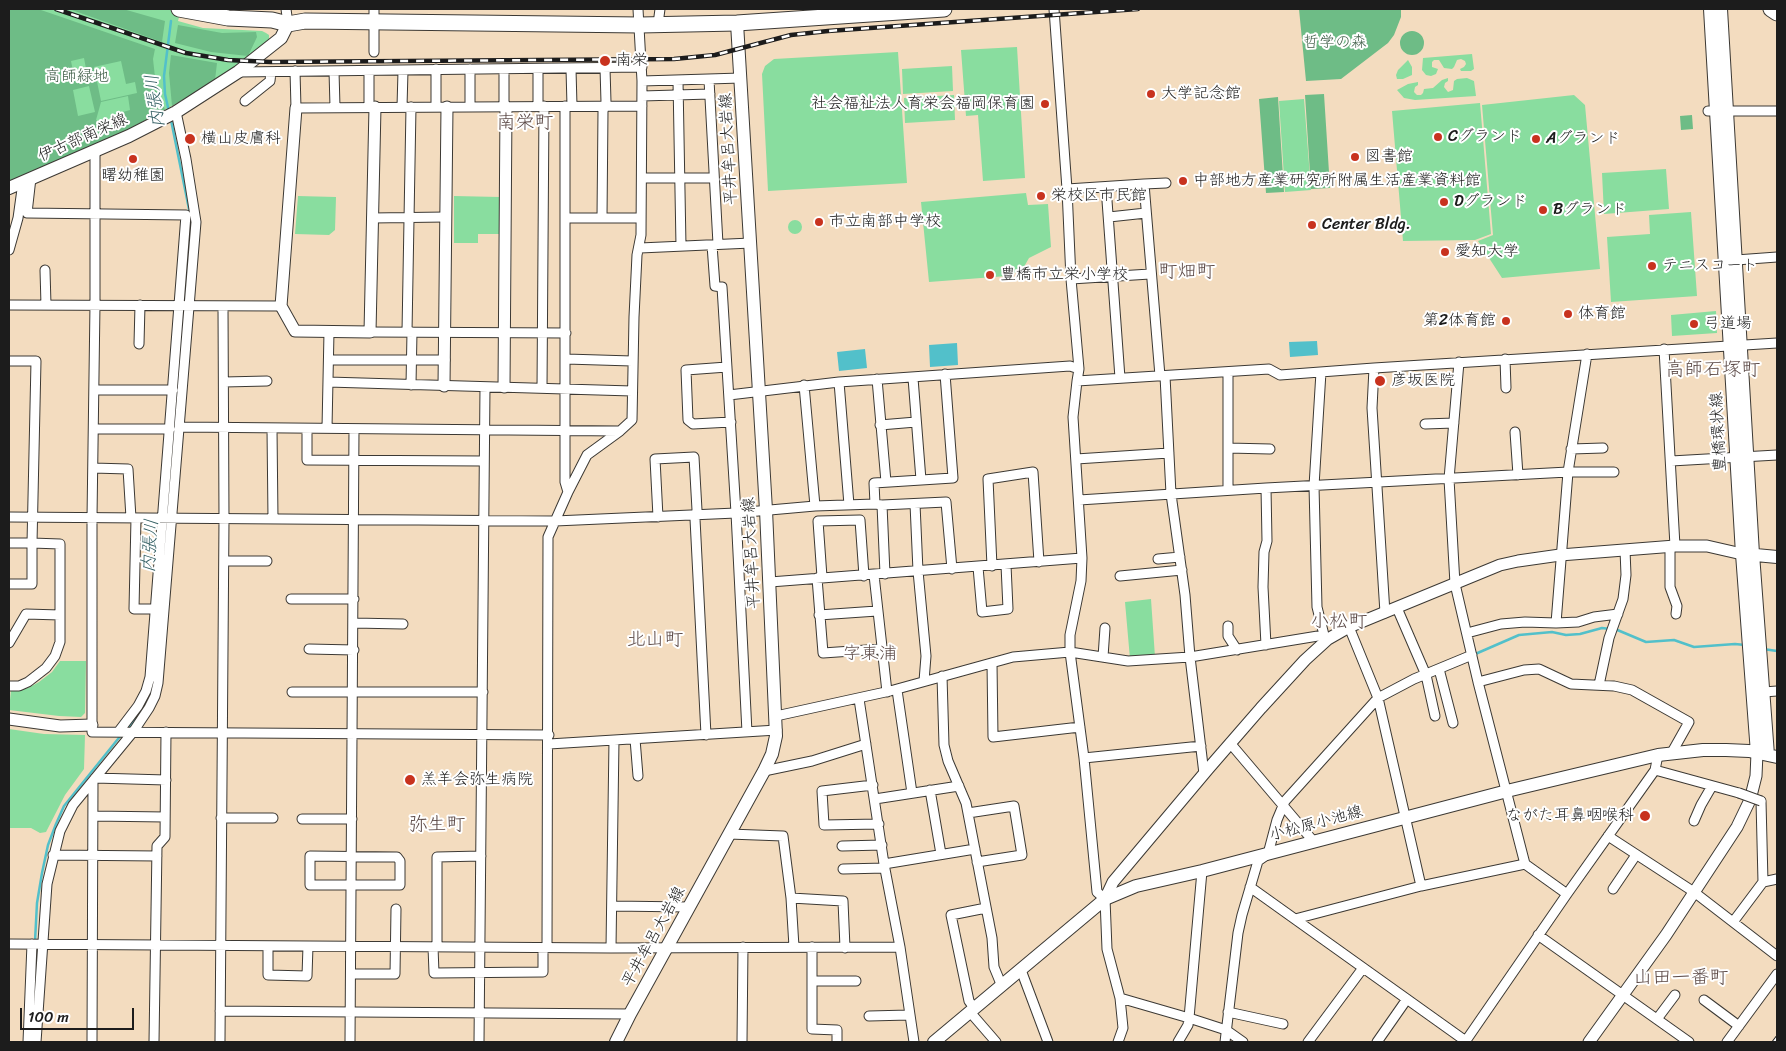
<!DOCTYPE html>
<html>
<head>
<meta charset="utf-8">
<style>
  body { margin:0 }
  #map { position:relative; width:1786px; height:1051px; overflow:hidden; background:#f3dcbf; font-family:Sriracha,sans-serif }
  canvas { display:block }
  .frame { position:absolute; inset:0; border:10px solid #1c1c1c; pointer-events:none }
  .scale { position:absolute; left:20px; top:1008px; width:114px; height:22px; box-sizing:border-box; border:2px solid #1c1c1c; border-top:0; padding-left:6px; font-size:15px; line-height:18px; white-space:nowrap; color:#1c1c1c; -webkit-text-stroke:4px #fff; paint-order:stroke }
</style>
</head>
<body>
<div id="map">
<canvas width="1786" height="1051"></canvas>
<div class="frame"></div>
<div class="scale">100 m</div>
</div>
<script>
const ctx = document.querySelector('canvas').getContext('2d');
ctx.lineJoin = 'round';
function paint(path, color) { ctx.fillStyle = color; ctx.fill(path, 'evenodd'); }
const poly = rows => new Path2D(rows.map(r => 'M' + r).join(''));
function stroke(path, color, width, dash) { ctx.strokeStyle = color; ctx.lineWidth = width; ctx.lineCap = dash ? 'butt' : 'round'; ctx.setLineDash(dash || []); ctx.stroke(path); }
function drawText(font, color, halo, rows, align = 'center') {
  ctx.font = font + ' Sriracha,"Klee One",sans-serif'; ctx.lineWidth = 4; ctx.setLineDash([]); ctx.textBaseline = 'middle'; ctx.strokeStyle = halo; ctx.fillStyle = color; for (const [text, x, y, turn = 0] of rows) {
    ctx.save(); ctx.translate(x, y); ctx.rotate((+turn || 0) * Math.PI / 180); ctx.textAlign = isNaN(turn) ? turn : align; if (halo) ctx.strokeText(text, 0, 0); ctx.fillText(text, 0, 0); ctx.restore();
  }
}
const green = poly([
  [9,9,181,9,178,21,203,28,262,31,266,33,269,35,269,39,267,42,243,62,195,93,170,107,113,137,9,181],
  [1017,47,1025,178,983,181,978,115,966,116,961,50],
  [898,52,907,183,768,191,762,74,765,66,774,59],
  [1472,54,1474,69,1471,71,1461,71,1460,69,1464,67,1466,64,1465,61,1461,59,1457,60,1454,67,1452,69,1444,68,1439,60,1434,60,1432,62,1432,67,1438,69,1436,74,1431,76,1426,75,1422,70,1423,58],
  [1408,60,1412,67,1412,75,1403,79,1397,79,1396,75,1398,70],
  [952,66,953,91,903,94,902,69],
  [1448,78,1448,81,1445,83,1444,87,1448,92,1453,90,1454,81,1457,79,1467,78,1474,81,1476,96,1415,100,1404,98,1397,90,1408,84,1418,82,1418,85,1415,87,1414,92,1417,95,1421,95,1423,93,1424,89,1433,88,1442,80],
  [954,95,955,120,905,123,904,98],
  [1574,95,1585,105,1600,269,1502,278,1478,241,1493,235,1482,105],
  [1304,99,1311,190,1285,192,1279,101],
  [1480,103,1491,234,1475,240,1403,241,1392,111],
  [1666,169,1669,209,1604,214,1602,173],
  [1026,193,1028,205,1048,204,1051,247,1029,258,1021,272,1008,273,1007,276,929,282,921,202],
  [298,196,336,197,335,230,329,235,295,234],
  [454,196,500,197,499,234,478,234,478,243,454,243],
  [1691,212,1697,296,1611,302,1607,237,1650,234,1649,215],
  '788 227a7 7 0 1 1 14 0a7 7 0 1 1-14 0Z',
  [1716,311,1717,333,1672,336,1671,315],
  [1151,599,1155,657,1130,659,1125,602],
  [60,661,86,661,85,713,81,717,59,716,9,710,11,690,28,688,39,682,52,672],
  [9,729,44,734,85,735,84,769,65,795,46,832,40,833,31,828,9,828]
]);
const forest = poly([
  [9,9,38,9,155,49,153,59,157,95,152,105,163,104,165,110,113,137,9,181],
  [84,58,88,79,75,81,71,61],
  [121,61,126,84,135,82,137,93,101,101,94,67],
  [89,86,95,112,78,116,73,90],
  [128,96,130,110,123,112,122,115,123,124,109,130,96,120,101,102],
  [69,9,123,9,165,21,162,42],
  [1299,9,1401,9,1401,17,1394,35,1388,43,1341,79,1306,81],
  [178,25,222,33,256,32,257,37,248,56,211,52,175,43],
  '1400 43a12 12 0 1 1 24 0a12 12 0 1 1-24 0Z',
  [171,55,217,63,215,80,172,106,169,73],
  [1324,94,1330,188,1311,189,1305,95],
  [1278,97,1284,192,1266,193,1259,99],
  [1692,115,1693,129,1681,130,1680,116]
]);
const water = poly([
  [1317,341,1318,355,1290,357,1289,342],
  [957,343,958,365,930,367,929,345],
  [865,349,867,368,839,371,837,352]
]);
const stream = poly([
  [169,112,165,94,164,76,171,21],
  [171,120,190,214,191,231,188,237],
  [1615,629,1646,642,1674,640,1694,647,1735,644,1745,645],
  [1763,649,1777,651],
  [1473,655,1519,635,1552,632,1566,635,1580,634,1602,628,1610,629],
  [126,730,145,707,151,691,153,681],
  [35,941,37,903,42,873,48,845,56,824,64,806,122,734]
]);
const minor = poly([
  [286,9,288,24],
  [374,9,374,52],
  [1054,9,1067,189,1071,279,1079,369],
  [658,24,660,9],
  [436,69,436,107],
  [470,69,470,107],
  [504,69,504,102,506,107],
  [538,69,538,106],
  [571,69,572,106],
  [295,71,296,108,642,106],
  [334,71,335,107],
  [369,71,369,107],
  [238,72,642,67],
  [709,80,718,244],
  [642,81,741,78],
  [678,81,681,246],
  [642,96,710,94],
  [245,101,270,81,271,72],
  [565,106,565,482,568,492],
  [402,107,403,71],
  [1708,111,1777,111],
  [95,151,95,304,92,518,92,732,549,735],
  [31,178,27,213,186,215,150,677,146,691,138,706,119,731],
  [642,178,714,178],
  [1144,184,1166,183],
  [1106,187,1120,378],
  [1067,189,1144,184,1160,376],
  [602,217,603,111,606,102,605,68],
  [1109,217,1146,213],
  [372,218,446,217],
  [566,218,641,218],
  [712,245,715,286,722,287,736,513,747,732],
  [640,248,751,243],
  [9,250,18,218,23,182],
  [1736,260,1777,257],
  [45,270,46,305],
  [1071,279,1150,274],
  [9,305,281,306],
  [370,332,566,333],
  [407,332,411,107],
  [139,344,140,305],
  [1664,349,1675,546],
  [566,359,632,361],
  [1505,359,1506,388],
  [329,360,445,360],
  [9,361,36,361,32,543,60,544,60,642,55,656,46,668,28,682,19,686,9,686],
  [1459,362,1449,479,1455,584,1478,682,1525,864],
  [727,367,686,370,688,420,693,424,731,422],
  [1374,368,1372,408,1385,613],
  [1228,372,1228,490],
  [1321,372,1314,486,1317,607,1324,635,1328,639],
  [1165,376,1171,494,1185,595,1190,657,1204,774],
  [913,378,921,480],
  [877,379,886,482],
  [1077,381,1073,417,1082,558,1081,581,1070,635,1070,652,1084,758,1097,892,1105,899,1107,949,1120,998,1123,1028,1118,1042],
  [224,382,267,381],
  [328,382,632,391],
  [839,382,849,505],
  [411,385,412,332],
  [804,385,815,506],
  [542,388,544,106],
  [94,390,173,390],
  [729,395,839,382,1070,366,1079,369,1077,381,1269,369,1280,375,1374,368,1777,343],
  [1425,424,1454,423],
  [880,425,916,422],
  [180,427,619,431],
  [327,428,329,332],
  [94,429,170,429],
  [272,429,273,519],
  [307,429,307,460,484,461],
  [1515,432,1518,475],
  [1228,448,1270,449],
  [1571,449,1603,448],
  [1076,459,1169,453],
  [1671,461,1777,455],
  [93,468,128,469,131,518],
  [1266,488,1267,541,1264,552,1263,587,1266,645],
  [1079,500,1266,488,1568,472,1614,472],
  [875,504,874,483,953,478,945,374],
  [915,504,918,571,926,656,924,681],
  [9,517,555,521,736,513,815,506,875,504,882,505],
  [658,517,655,459,694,457,697,510,695,519,706,735],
  [136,518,134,609,155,609],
  [9,543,32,543,32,584,9,584],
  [1670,547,1670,587,1677,606,1676,614],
  [1158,559,1180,557],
  [224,561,267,561],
  [992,566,988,479,1033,472,1039,562],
  [978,567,982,612,1008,609,1006,565],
  [885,574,882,505,946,502,952,569],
  [874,575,887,692],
  [1120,576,1182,570],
  [822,577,818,521,860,520,864,576],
  [817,578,823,653,881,649],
  [770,582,1082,558],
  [291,599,354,599],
  [1397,608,1426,675,1435,716],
  [819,615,877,611],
  [354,623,403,624],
  [1556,623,1568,472,1587,354],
  [1228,626,1228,636,1237,650],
  [1349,627,1378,698,1421,886],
  [1467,633,1501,624,1525,622,1556,623,1578,622,1594,617,1618,614],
  [9,643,26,614,60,615],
  [309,649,354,650],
  [1103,657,1105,628],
  [992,663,993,737,1080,727],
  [1439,669,1453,723],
  [942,676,944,745,948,761,966,803,992,938,994,967,1001,984],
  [1478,682,1524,670,1539,669,1571,684,1614,686,1632,690,1689,722,1671,754],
  [1599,685,1609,638,1623,599,1626,575,1625,550],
  [897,690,912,793],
  [292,692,483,692],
  [1764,692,1777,691],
  [859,699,884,864,900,947,914,1042],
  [776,716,890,691,1013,657,1070,652,1128,661,1190,657,1324,635],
  [635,739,638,776],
  [1230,743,1314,842],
  [549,744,777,730],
  [1084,758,1201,746],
  [1655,770,1739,793],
  [764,771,812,761,866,744],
  [95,778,166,780],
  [873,785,822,791,824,825,879,824],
  [930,790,941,854],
  [875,799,959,786],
  [1761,801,1763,882,1777,879],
  [968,813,1014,806,1022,855,977,862],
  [93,816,165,817],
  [221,818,273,818],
  [302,819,352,819],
  [1694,821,1701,805,1712,786],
  [729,834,783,836,791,898,794,947],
  [1608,836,1694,892,1777,956],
  [842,846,882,845],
  [53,855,157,856],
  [310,856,397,857,400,861,400,885,310,885,310,856],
  [884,864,975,849],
  [843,869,885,868],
  [1250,887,1467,1042],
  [1613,889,1636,855],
  [791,898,843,901,845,948],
  [612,906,689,907],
  [1295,919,1421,886,1525,864,1567,894],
  [1733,922,1763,882],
  [1538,935,1689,1042],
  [9,944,611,948,900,947],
  [268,946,268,975,307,976,308,946],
  [433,947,434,973,543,972,543,948],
  [437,947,437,857,481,856],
  [812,947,812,1029,837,1030,837,1042],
  [547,948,548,537,568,492,587,455,620,431,632,420,634,317,637,255,641,235,642,81,638,9],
  [611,948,614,740],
  [1021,970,1048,1042],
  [351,974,395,974,396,909],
  [812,981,856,981],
  [1120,998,1189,1018,1226,1030,1243,1042],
  [1704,1000,1739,1026],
  [974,1008,969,1001,951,915,986,908],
  [220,1011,630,1014],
  [970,1012,996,1042],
  [1228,1012,1283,1024],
  [869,1016,909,1015],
  [1657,1019,1675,995],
  [28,1042,32,944],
  [36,1042,47,884,60,831,73,805,133,732,149,708,155,696,158,683,196,222,186,159,176,112],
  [92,1042,93,781],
  [154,1042,157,846,165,837,166,732],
  [220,1042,224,519,223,307],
  [350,1042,354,429],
  [479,1042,485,387],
  [742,1042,743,947],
  [1178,1042,1188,1025,1189,1018,1202,871],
  [1225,1042,1238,933,1242,915,1258,861,1268,854,1277,820,1285,801,1378,698,1414,679,1472,655],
  [1308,1042,1363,968],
  [1377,1042,1407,999],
  [1465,1042,1567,894,1655,770,1658,755],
  [1727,1042,1777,974]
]);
const tertiary = poly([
  [296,108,281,306,295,331,370,332,375,107],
  [444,386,447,107],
  [504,387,506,107],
  [9,719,60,726,92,725],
  [1105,899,1113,882,1208,769,1261,708,1305,660,1328,639,1349,627,1500,565,1518,561,1560,555,1675,546,1707,546,1742,554],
  [1589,1042,1666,935,1737,827,1750,800,1756,776,1757,753]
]);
const secondary = poly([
  [1710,9,1742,554,1757,753],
  [1721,9,1753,554,1768,755],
  [9,188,129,136,176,112,238,72,281,38,288,24],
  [1745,554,1777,557],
  [616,1042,630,1014,764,771,772,754,776,736,766,510,737,23],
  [934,1042,1105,899,1136,886,1202,871,1511,790,1658,755,1703,750,1726,750,1749,751,1777,757]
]);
const trunk = poly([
  [179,9,228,18,272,20,288,24,305,21,640,25,737,23,944,9],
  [1771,9,1777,13]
]);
const rail = poly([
  [56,9,186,53,228,60,271,62,674,59,715,55,791,35,828,31,1138,9],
  [1774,1042,1777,1038]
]);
const minorBridge = poly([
  [1739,793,1761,801]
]);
const markers = [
  [605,61,6,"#c8321e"],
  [1151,94,5,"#c8321e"],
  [1045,104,5,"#c8321e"],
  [1438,137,5,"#c8321e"],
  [190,139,6,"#c8321e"],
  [1536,139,5,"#c8321e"],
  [1355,157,5,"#c8321e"],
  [133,159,5,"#c8321e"],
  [1183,181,5,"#c8321e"],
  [1041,196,5,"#c8321e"],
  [1444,202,5,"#c8321e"],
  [1543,210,5,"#c8321e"],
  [819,222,5,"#c8321e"],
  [1312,225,5,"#c8321e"],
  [1445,252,5,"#c8321e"],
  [1652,266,5,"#c8321e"],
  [990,275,5,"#c8321e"],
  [1568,314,5,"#c8321e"],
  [1506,321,5,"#c8321e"],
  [1694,324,5,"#c8321e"],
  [1380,381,6,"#c8321e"],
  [410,780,6,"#c8321e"],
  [1645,816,6,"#c8321e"]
];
const parkNames = [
  ["哲学の森",1335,43],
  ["高師緑地",77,77]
];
const poiNames = [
  ["南栄",616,61],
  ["大学記念館",1161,94],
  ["社会福祉法人育栄会福岡保育園",1035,104,"right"],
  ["Cグランド",1448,137],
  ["横山皮膚科",201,139],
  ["Aグランド",1546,139],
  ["図書館",1365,157],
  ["曙幼稚園",133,176,"center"],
  ["中部地方産業研究所附属生活産業資料館",1193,181],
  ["栄校区市民館",1051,196],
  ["Dグランド",1454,202],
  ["Bグランド",1553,210],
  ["市立南部中学校",829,222],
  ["Center Bldg.",1322,225],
  ["愛知大学",1455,252],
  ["テニスコート",1662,266],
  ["豊橋市立栄小学校",1000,275],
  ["体育館",1578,314],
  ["第2体育館",1496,321,"right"],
  ["弓道場",1704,324],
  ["彦坂医院",1391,381],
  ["羔羊会弥生病院",421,780],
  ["ながた耳鼻咽喉科",1634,816,"right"]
];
const streetNames = [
  ["伊古部南栄線",83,138,-24],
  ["平井牟呂大岩線",729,149,-93],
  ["豊橋環状線",1719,432,-93],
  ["平井牟呂大岩線",752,553,-93],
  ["小松原小池線",1316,824,-15],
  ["平井牟呂大岩線",654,937,-61]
];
const waterNames = [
  ["内張川",156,101,-97],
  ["内張川",151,546,-86]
];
const neighbourhoodNames = [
  ["字東浦",870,654]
];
const quarterNames = [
  ["南栄町",525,123],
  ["町畑町",1187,272],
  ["高師石塚町",1713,370],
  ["小松町",1339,622],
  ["北山町",655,640],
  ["弥生町",437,825],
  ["山田一番町",1681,978]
];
paint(green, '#89dd9f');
paint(forest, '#6ebc86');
paint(water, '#52c0ca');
stroke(stream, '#52c0ca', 2.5);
stroke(minor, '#3c3934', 11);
stroke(tertiary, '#3c3934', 13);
stroke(secondary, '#3c3934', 14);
stroke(trunk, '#3c3934', 17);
stroke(minor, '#fff', 9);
stroke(tertiary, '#fff', 11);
stroke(secondary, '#fff', 12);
stroke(trunk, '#fff', 15);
stroke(rail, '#1c1c1c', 4.5);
stroke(rail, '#fff', 2.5, [8]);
stroke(minorBridge, '#3c3934', 11, []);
stroke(minorBridge, '#fff', 9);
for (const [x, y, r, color] of markers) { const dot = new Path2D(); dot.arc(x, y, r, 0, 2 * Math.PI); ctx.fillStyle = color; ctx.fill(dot); stroke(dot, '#fff', 2); }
drawText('16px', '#42604a', '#fff', parkNames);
drawText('16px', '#1c1c1c', '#fff', poiNames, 'left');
drawText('16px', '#1c1c1c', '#fff', streetNames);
drawText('italic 18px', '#325e62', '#fff', waterNames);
drawText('18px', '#5e4c49', '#fff', neighbourhoodNames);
drawText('19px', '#5e4c49', '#fff', quarterNames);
</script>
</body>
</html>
